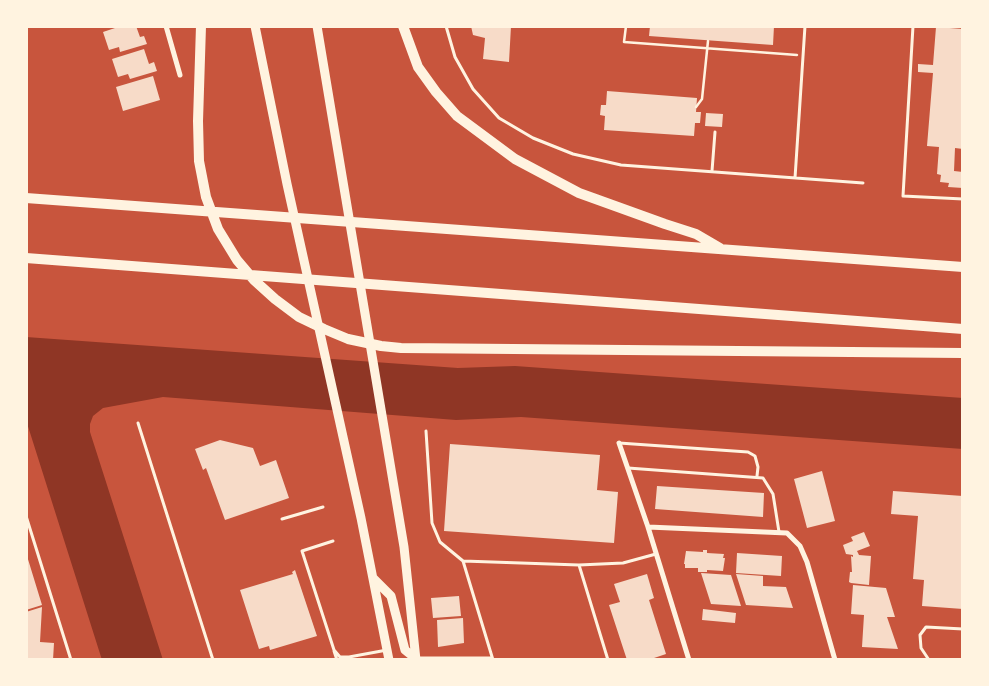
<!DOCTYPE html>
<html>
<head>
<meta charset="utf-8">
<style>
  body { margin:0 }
  #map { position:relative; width:989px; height:686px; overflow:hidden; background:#c8553d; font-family:Commissioner,sans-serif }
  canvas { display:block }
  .frame { position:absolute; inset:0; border:28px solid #fff3e0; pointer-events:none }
</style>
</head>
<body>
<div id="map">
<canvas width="989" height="686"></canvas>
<div class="frame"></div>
</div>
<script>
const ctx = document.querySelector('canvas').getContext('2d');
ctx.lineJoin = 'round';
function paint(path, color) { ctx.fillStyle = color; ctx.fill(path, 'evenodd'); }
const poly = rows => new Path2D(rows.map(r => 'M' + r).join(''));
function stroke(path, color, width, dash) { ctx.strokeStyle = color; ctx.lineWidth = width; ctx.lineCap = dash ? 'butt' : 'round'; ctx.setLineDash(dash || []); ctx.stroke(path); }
const water = poly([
  [26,337,458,368,515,366,963,398,963,449,521,417,456,420,163,397,103,408,93,416,90,424,90,432,163,660,102,660,26,420]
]);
const building = poly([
  [121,26,136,26,140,37,144,36,147,44,120,52,119,47,109,50,103,32],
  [471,26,511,26,509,62,483,59,485,38,473,35],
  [650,26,774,26,773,45,649,36],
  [936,27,963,29,963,149,955,148,954,171,963,172,963,188,948,187,949,183,940,182,941,175,937,174,939,147,927,146,933,73,918,72,918,64,933,65],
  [144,49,149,64,154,62,157,71,130,79,128,74,118,77,112,59],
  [153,76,160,100,123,111,116,87],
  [607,91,697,98,696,112,701,112,700,123,695,123,694,136,604,130,605,116,600,115,601,105,606,105],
  [706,113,723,114,722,127,705,126],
  [220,440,253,448,260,466,276,460,289,498,225,520,206,468,203,470,195,449],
  [450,444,600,455,597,490,618,492,614,543,444,531],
  [822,471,835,521,807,528,794,479],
  [657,486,764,493,763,517,655,509],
  [893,491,963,496,963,609,922,606,924,580,913,579,918,516,891,514],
  [864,532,870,546,857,551,859,555,871,556,869,585,851,583,849,582,850,572,852,572,851,556,853,557,853,555,846,554,843,545,853,541,851,537],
  [703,550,707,550,707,553,724,554,723,558,725,558,723,571,707,570,707,572,698,572,698,568,685,568,685,564,684,564,686,551,703,552],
  [737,553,782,556,781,576,736,573],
  [27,556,42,605,26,610,26,557],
  [295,570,317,636,270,650,269,646,259,649,240,590,293,574,292,572],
  [701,573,731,575,741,606,711,604],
  [647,574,654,598,649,600,666,654,648,660,627,660,609,605,620,602,614,584],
  [736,574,763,576,763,586,786,587,793,608,746,605],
  [853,585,886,588,895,617,887,617,898,649,862,647,864,615,851,614],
  [459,596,461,616,433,618,431,598],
  [42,607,40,642,54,643,53,660,26,660,26,612],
  [703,609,736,613,735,623,702,620],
  [463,618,464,643,438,647,437,620]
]);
const path = poly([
  [626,26,624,42,797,55],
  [696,107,702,99,708,41]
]);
const service = poly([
  [446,26,455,57,473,89,499,118,533,138,573,154,621,165,863,183],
  [913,26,903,196,963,199],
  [712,171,715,132],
  [795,178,805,26],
  [138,423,213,660],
  [426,431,432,523,440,542,463,561],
  [619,443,748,452,755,456,758,467,757,476],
  [628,468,763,478,773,494,779,532],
  [26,516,71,660],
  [282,519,323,507],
  [333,541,302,551,334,650,340,657,349,657,387,650],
  [579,565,623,563,656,554],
  [334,651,337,660],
  [416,658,492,658],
  [493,660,463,561,579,565,608,660],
  [929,660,921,648,920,635,926,627,963,629]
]);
const minor = poly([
  [166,26,180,75],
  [619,443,648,527,689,660],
  [648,527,787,533,800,546,807,562,835,660]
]);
const secondary = poly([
  [255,26,287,184,361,518,389,660],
  [317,26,404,547,416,660],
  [373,578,391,596,405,650,415,658]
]);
const motorway = poly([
  [201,26,198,121,199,161,206,197,218,229,237,260,254,280,275,299,299,317,324,329,348,339,381,346,401,348,963,353],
  [403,26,418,67,436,92,457,116,515,159,579,193,665,224,696,234,720,248],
  [26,198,963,267],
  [26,258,963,329]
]);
paint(water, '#8f3625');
paint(building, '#f7dbc8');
stroke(path, '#fff3e0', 2.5);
stroke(service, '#fff3e0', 3);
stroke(minor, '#fff3e0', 5);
stroke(secondary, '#fff3e0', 9);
stroke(motorway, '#fff3e0', 10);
</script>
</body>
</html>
